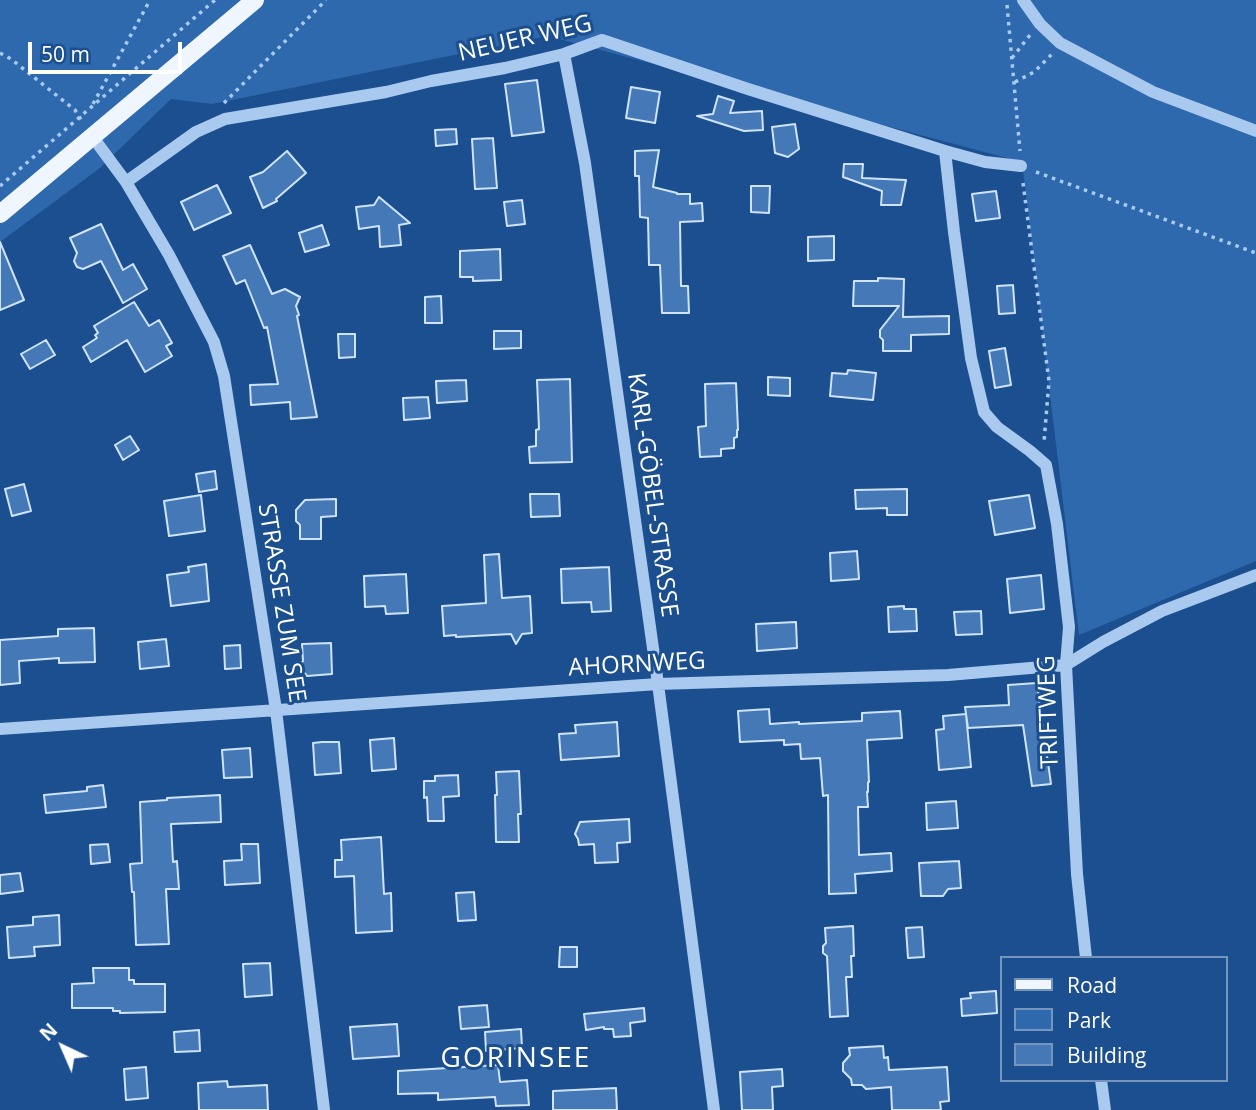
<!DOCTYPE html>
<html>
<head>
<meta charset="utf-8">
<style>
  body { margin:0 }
  #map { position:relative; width:1256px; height:1110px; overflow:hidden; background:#1b4f8f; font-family:"Open Sans",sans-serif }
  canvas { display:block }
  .legend { position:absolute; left:1000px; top:956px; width:228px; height:126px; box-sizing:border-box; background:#1b4f8f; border:2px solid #7695bc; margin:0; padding:9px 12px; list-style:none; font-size:21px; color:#fff }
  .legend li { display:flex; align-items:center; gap:14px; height:35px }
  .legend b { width:35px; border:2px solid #7695bc }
  .north { position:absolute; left:28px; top:1012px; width:70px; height:70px; -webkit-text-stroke:5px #1b4f8f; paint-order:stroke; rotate:316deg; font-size:19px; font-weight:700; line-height:28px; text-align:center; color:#fff }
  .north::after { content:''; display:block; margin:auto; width:24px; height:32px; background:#fff; clip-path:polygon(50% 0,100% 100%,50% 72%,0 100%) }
  .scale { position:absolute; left:28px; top:42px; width:154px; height:32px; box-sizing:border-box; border:4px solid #fff; border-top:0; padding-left:9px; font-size:21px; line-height:24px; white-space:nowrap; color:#fff; -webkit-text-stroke:5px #1b4f8f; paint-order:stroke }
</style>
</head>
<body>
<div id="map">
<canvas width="1256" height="1110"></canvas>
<ul class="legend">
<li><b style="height:9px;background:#f0f6ff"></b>Road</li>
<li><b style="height:19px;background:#2e69ad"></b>Park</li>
<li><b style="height:19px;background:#4478b7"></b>Building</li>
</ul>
<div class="north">N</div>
<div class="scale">50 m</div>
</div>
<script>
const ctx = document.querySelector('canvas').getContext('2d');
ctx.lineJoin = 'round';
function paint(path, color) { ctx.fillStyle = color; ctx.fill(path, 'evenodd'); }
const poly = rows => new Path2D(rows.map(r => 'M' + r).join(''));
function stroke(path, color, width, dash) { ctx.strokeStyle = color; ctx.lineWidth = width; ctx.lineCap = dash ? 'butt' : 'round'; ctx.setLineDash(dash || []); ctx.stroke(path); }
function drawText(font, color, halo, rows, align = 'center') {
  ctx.font = font + ' "Open Sans",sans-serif'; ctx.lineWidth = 6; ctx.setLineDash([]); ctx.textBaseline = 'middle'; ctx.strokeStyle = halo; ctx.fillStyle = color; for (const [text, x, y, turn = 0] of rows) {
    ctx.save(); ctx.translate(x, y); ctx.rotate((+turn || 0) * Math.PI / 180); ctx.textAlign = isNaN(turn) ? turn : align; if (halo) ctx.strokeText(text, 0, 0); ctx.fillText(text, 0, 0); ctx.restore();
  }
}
const green = poly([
  [0,0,1256,0,1256,561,1079,635,1022,162,548,36,212,104,171,99,100,168,0,242]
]);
const building = poly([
  [537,80,544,132,512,136,505,84,537,80],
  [631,87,660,92,655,123,626,118,631,87],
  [718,96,734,101,730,113,762,111,763,130,744,131,697,116,713,114,718,96],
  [795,124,799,149,788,157,775,153,772,127,795,124],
  [456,129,457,144,436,146,435,130,456,129],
  [493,138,497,188,475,189,472,139,493,138],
  [659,150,653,187,677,193,677,194,690,194,690,204,702,203,703,221,680,222,681,286,688,286,689,313,662,313,660,265,649,265,648,218,640,217,639,176,635,176,635,151,659,150],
  [287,151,306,173,276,199,277,201,263,208,250,177,263,172,287,151],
  [844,164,863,164,862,178,906,180,901,205,881,205,882,191,843,177,844,164],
  [217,185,231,213,194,230,181,202,217,185],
  [751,186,770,186,769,213,751,212,751,186],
  [996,191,1000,218,976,221,972,194,996,191],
  [379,197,410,223,399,225,401,245,380,247,379,226,359,229,356,207,374,205,379,197],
  [522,200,525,224,507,226,504,202,522,200],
  [101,224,123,270,133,264,147,289,123,303,101,261,83,269,77,267,74,261,77,253,70,238,101,224],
  [322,225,329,245,305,252,299,233,322,225],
  [834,236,834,260,808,261,808,237,834,236],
  [0,242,24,300,0,310,0,242],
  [250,245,272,294,285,289,300,297,296,306,299,315,297,316,317,417,291,419,290,402,251,405,250,385,278,384,267,327,264,328,245,280,236,284,223,256,250,245],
  [500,249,501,280,473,281,473,277,460,277,460,251,500,249],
  [878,278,904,279,903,317,949,316,949,334,911,335,911,351,883,351,883,340,880,337,880,330,899,306,853,306,854,281,878,281,878,278],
  [1013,285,1015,313,999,314,997,286,1013,285],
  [441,296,442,323,425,323,425,297,441,296],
  [134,302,149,326,159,320,172,343,166,346,172,356,145,372,127,340,91,362,83,347,97,338,95,335,98,333,94,326,134,302],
  [494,331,521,331,521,348,494,349,494,331],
  [338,334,355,334,355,357,339,358,338,334],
  [46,340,55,355,30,369,21,354,46,340],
  [1005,348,1011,385,995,388,989,351,1005,348],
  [848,370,876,373,873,400,830,396,832,373,847,374,848,370],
  [768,377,790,378,790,396,768,395,768,377],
  [570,379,572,462,530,463,529,447,536,446,536,430,539,429,537,380,570,379],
  [466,380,467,401,437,403,436,381,466,380],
  [736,383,738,430,737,430,737,437,734,438,734,448,721,449,721,456,700,457,698,427,706,426,705,384,736,383],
  [428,397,430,418,404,420,403,398,428,397],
  [130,436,139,450,123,460,115,445,130,436],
  [215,471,217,489,199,492,196,474,215,471],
  [24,484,31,511,12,516,5,489,24,484],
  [907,489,907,515,887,515,887,508,856,509,855,490,907,489],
  [530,494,559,494,560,516,531,517,530,494],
  [201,495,205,531,169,536,164,501,201,495],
  [1029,495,1035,528,995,535,989,501,1029,495],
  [336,499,336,516,321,517,321,539,300,539,300,525,296,521,296,510,305,500,336,499],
  [857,551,859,579,831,581,830,553,857,551],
  [499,554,502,598,530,596,532,633,522,634,516,644,511,634,456,637,456,635,444,636,442,606,486,603,484,555,499,554],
  [206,564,209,601,171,606,167,575,189,572,188,567,206,564],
  [609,567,611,611,592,612,591,602,562,603,561,569,609,567],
  [406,574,408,613,386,614,385,606,365,607,364,576,406,574],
  [1041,575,1044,609,1010,613,1007,579,1041,575],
  [904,606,904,609,916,609,917,631,889,632,888,607,904,606],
  [981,611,982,634,956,635,954,612,981,611],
  [796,622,797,648,757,651,756,624,796,622],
  [94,628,95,662,59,663,59,658,19,661,20,683,0,685,0,640,58,636,58,629,94,628],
  [166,639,169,666,140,669,138,642,166,639],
  [331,643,332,674,307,676,302,670,301,663,303,661,302,644,331,643],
  [240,645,241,668,225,669,224,646,240,645],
  [1037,683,1051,784,1032,786,1023,725,968,728,965,707,1009,705,1008,685,1037,683],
  [769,709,770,724,799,722,799,724,862,721,862,713,900,711,902,738,867,740,869,782,868,782,868,792,867,792,868,807,858,807,859,855,891,853,892,871,855,874,856,893,829,894,828,795,823,796,820,758,801,759,800,744,784,745,784,740,740,742,738,711,769,709],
  [966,714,971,767,939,770,936,730,944,729,943,716,966,714],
  [617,722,619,756,561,760,559,734,576,733,575,725,617,722],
  [394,738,396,769,372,771,370,740,394,738],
  [322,742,339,742,341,773,315,775,313,743,322,742],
  [250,748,252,777,224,778,222,750,250,748],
  [519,771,521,814,518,814,519,842,496,842,495,795,497,795,496,772,519,771],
  [458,775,459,796,443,797,444,821,428,821,427,797,424,798,424,781,435,781,435,776,458,775],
  [103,785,106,807,46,813,44,795,87,791,87,787,103,785],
  [220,795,221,822,171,824,173,862,177,861,179,889,166,889,169,944,136,945,134,892,132,892,130,864,142,863,140,802,167,800,167,798,220,795],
  [956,801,958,828,927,830,926,803,956,801],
  [629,819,630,842,617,843,618,862,595,863,594,844,579,845,578,839,575,834,580,822,629,819],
  [381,837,384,894,391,893,392,931,356,933,354,876,335,877,335,860,342,860,341,840,381,837],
  [108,844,110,862,91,864,90,845,108,844],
  [241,844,258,844,260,883,225,885,224,861,242,860,241,844],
  [959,861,961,888,948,889,943,896,921,896,919,863,959,861],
  [20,873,23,891,0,894,0,875,20,873],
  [474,892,476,920,458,921,456,893,474,892],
  [59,915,60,945,34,947,35,956,9,958,7,927,33,925,33,917,59,915],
  [853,926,854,956,851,956,852,977,846,977,848,1016,830,1017,827,956,823,953,823,946,826,943,825,928,853,926],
  [922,927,924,957,908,958,906,928,922,927],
  [560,947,577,947,577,967,559,967,560,947],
  [270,963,272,995,245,997,243,964,270,963],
  [93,968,129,968,129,980,134,980,134,984,165,984,165,1012,120,1013,120,1011,113,1011,113,1008,72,1008,72,984,94,983,93,968],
  [996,991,997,1013,962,1016,961,999,971,998,970,993,996,991],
  [487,1005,489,1027,461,1029,459,1007,487,1005],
  [644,1008,645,1021,630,1023,631,1036,614,1037,613,1029,604,1029,604,1027,586,1030,584,1014,644,1008],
  [397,1024,399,1056,353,1059,350,1027,397,1024],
  [521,1029,522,1048,486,1051,485,1032,521,1029],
  [199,1030,200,1051,175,1052,174,1032,199,1030],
  [883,1046,884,1058,888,1057,889,1070,947,1067,949,1101,940,1102,941,1110,892,1110,891,1087,866,1089,862,1085,852,1085,851,1079,843,1071,843,1063,850,1055,849,1048,883,1046],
  [498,1065,500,1082,527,1080,529,1105,496,1106,495,1097,438,1100,438,1093,398,1094,398,1071,498,1065],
  [146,1067,148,1098,126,1100,124,1069,146,1067],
  [782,1069,783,1086,772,1087,773,1110,742,1110,740,1072,782,1069],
  [227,1081,228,1087,267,1085,268,1110,199,1110,198,1083,227,1081],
  [616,1088,617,1110,553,1110,553,1091,616,1088]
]);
const path = poly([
  [1007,5,1020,151],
  [0,53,11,59,75,110,83,123],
  [1012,58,1030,35],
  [1015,82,1034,72,1052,54],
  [224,103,326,0],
  [93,104,150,0],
  [1036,172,1256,253],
  [1023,183,1049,381,1044,442],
  [0,186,215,0]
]);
const minor = poly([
  [1023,0,1040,24,1060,43,1153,92,1256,131],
  [564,54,585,163,658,684,714,1110],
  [92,136,126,182,169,255,214,342,224,376,276,710,324,1110],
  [945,151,954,232,971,358,984,412,997,427,1030,451,1046,465,1057,524,1069,627,1066,665,1077,874,1086,958],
  [126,182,196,132,225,119,386,92,431,81,505,68,564,54,602,40,748,89,945,151,985,162,1021,166],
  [0,729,658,684,948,675,1066,665,1103,642,1162,611,1256,575],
  [1101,1080,1105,1110]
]);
const major = poly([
  [0,214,255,0]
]);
const streetNames = [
  ["NEUER WEG",525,39,-13],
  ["KARL-GÖBEL-STRASSE",652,495,82],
  ["STRASSE ZUM SEE",281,603,81],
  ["AHORNWEG",637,665,-3],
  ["TRIFTWEG",1049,712,-92]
];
const quarterNames = [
  ["GORINSEE",516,1059]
];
paint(green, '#2e69ad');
paint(building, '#4478b7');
stroke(building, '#cfe3fa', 2);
stroke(path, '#a9c9ee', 3.5, [3.5, 5]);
stroke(minor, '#a9c9ee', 12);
stroke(major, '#f0f6ff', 18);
drawText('24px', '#fff', '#1b4f8f', streetNames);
ctx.letterSpacing = '2px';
drawText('28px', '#fff', '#1b4f8f', quarterNames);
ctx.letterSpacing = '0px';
</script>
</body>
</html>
